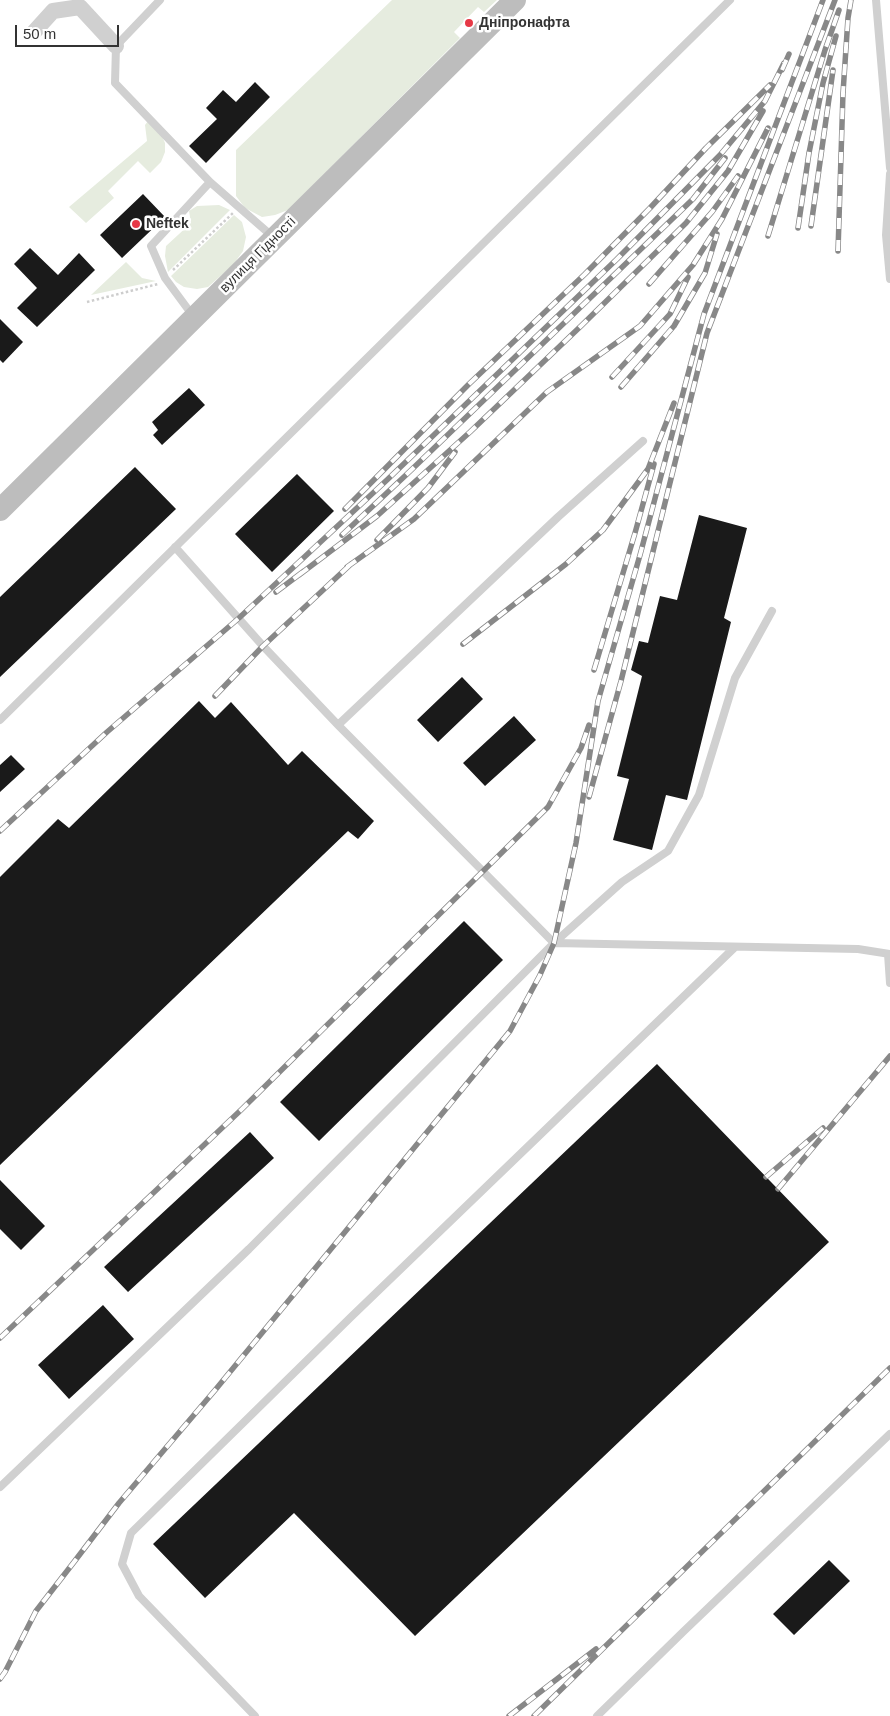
<!DOCTYPE html>
<html>
<head>
<meta charset="utf-8">
<style>
  body { margin:0 }
  #map { position:relative; width:890px; height:1716px; overflow:hidden; background:#fff; font-family:Helvetica,sans-serif }
  canvas { display:block }
  .scale { position:absolute; left:15px; top:25px; width:104px; height:22px; box-sizing:border-box; border:2px solid #333; border-top:0; padding-left:6px; font-size:15px; line-height:18px; white-space:nowrap; color:#333; -webkit-text-stroke:4px #fff; paint-order:stroke }
</style>
</head>
<body>
<div id="map">
<canvas width="890" height="1716"></canvas>
<div class="scale">50 m</div>
</div>
<script>
const ctx = document.querySelector('canvas').getContext('2d');
ctx.lineJoin = 'round';
function paint(path, color) { ctx.fillStyle = color; ctx.fill(path, 'evenodd'); }
const poly = rows => new Path2D(rows.map(r => 'M' + r).join(''));
function stroke(path, color, width, dash) { ctx.strokeStyle = color; ctx.lineWidth = width; ctx.lineCap = dash ? 'butt' : 'round'; ctx.setLineDash(dash || []); ctx.stroke(path); }
function drawText(font, color, halo, rows, align = 'center') {
  ctx.font = font + ' Helvetica,sans-serif'; ctx.lineWidth = 5; ctx.setLineDash([]); ctx.textBaseline = 'middle'; ctx.strokeStyle = halo; ctx.fillStyle = color; for (const [text, x, y, turn = 0] of rows) {
    ctx.save(); ctx.translate(x, y); ctx.rotate((+turn || 0) * Math.PI / 180); ctx.textAlign = isNaN(turn) ? turn : align; if (halo) ctx.strokeText(text, 0, 0); ctx.fillText(text, 0, 0); ctx.restore();
  }
}
const green = poly([
  [392,0,497,0,484,12,478,7,454,32,460,38,288,210,275,215,262,217,245,208,236,196,236,150],
  [148,121,160,132,165,143,165,152,161,162,150,173,138,161,108,191,114,198,86,223,69,207,147,141,145,125],
  [219,205,230,210,168,272,165,256,166,246,191,223,189,211,197,206],
  [234,215,242,222,246,237,243,251,233,265,208,287,197,289,184,287,176,282,171,276],
  [126,262,142,278,156,281,91,295]
]);
const building = poly([
  [255,82,270,97,206,163,189,146,217,119,206,108,223,90,236,102],
  [143,194,165,217,122,258,100,235],
  [30,248,58,275,79,253,95,270,37,327,17,308,37,288,14,264],
  [0,319,23,342,3,363,0,360],
  [189,388,205,405,162,445,153,435,158,430,152,422],
  [135,467,176,509,0,677,0,597],
  [297,474,334,511,272,572,235,534],
  [699,515,747,528,724,618,731,622,687,800,666,795,652,850,613,840,629,779,617,776,642,676,631,670,639,641,648,643,660,596,677,600],
  [462,677,483,699,438,742,417,720],
  [199,701,215,718,231,702,288,765,302,751,374,821,358,839,348,831,0,1165,0,877,58,819,69,828],
  [514,716,536,740,485,786,463,763],
  [11,755,25,769,0,792,0,765],
  [464,921,503,960,319,1141,280,1102],
  [657,1064,829,1242,415,1636,294,1513,205,1598,153,1544],
  [250,1132,274,1158,128,1292,104,1267],
  [0,1180,45,1226,21,1250,0,1229],
  [103,1305,134,1339,69,1399,38,1365],
  [829,1560,850,1581,794,1635,773,1614]
]);
const path = poly([
  [173,270,233,213],
  [87,302,158,284]
]);
const service = poly([
  [160,0,116,46,115,83,210,182,272,236],
  [876,0,890,168],
  [890,174,886,235,890,279],
  [193,316,165,278,151,246,210,182],
  [175,547,263,646,338,725,554,943,858,949,890,954],
  [0,720,730,0],
  [338,725,558,517,643,441],
  [888,954,890,983],
  [0,1487,249,1249,554,943,622,882,668,851,699,795,735,678,772,611],
  [255,1716,139,1596,122,1564,131,1533,351,1317,734,948],
  [597,1716,684,1631,890,1434]
]);
const minor = poly([
  [34,32,53,11,80,7,116,46]
]);
const secondary = poly([
  [0,510,515,0]
]);
const rail = poly([
  [782,70,789,54],
  [811,226,833,70],
  [798,228,809,153,823,83,836,36],
  [768,236,825,50,839,10],
  [838,251,843,93,848,18,851,0],
  [649,284,712,212,738,176],
  [612,377,670,314,688,277],
  [621,387,674,326,705,273,717,234],
  [345,509,469,384,585,274,650,208,706,148,770,85],
  [342,535,406,475,693,199,725,158],
  [377,540,428,488,455,452],
  [347,567,414,519,547,392,640,326,693,265,722,219,768,128],
  [299,575,377,516,470,432,582,325,686,223,728,171,763,111],
  [276,592,304,571],
  [463,644,566,564,603,530,648,469,674,403],
  [594,670,635,533,654,464],
  [215,696,263,646,351,564],
  [589,797,621,681,707,333,835,0],
  [0,831,107,732,239,618,388,479,617,259,720,155,765,101,784,63],
  [766,1177,823,1128],
  [778,1189,890,1056],
  [0,1338,242,1109,548,807,581,748,589,725],
  [0,1679,5,1672,36,1611,74,1562,119,1503,216,1389,510,1031,540,975,554,943,576,843,598,701,640,555,704,314,823,0],
  [509,1716,596,1649],
  [534,1716,890,1368]
]);
const markers = [
  [469,23,5,"#e63946"],
  [136,224,5,"#e63946"]
];
const poiNames = [
  ["Дніпронафта",479,23],
  ["Neftek",146,224]
];
const streetNames = [
  ["вулиця Гідності",258,255,-45]
];
paint(green, '#e6ecdf');
paint(building, '#1a1a1a');
stroke(path, '#cdcdcd', 2.5, [2.5, 2.5]);
stroke(service, '#d0d0d0', 8);
stroke(minor, '#d0d0d0', 16);
stroke(secondary, '#bdbdbd', 22);
stroke(rail, '#888', 5.5);
stroke(rail, '#fff', 4, [11]);
for (const [x, y, r, color] of markers) { const dot = new Path2D(); dot.arc(x, y, r, 0, 2 * Math.PI); ctx.fillStyle = color; ctx.fill(dot); stroke(dot, '#fff', 2); }
drawText('bold 14px', '#333', '#fff', poiNames, 'left');
drawText('14px', '#333', '#fff', streetNames);
</script>
</body>
</html>
